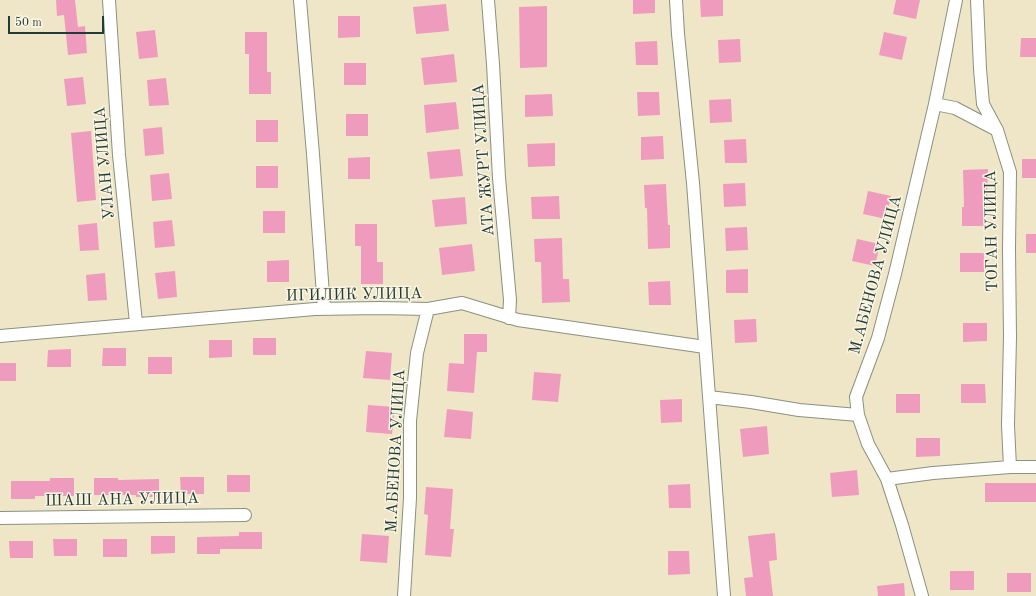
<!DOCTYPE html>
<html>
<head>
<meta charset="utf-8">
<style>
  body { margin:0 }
  #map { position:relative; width:1036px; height:596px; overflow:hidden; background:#efe6c8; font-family:"Old Standard TT",serif }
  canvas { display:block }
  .scale { position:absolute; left:8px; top:16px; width:96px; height:18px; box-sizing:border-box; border:2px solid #1f3d34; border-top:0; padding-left:5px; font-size:12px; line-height:14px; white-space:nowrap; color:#1f3d34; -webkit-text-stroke:3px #fcf5e5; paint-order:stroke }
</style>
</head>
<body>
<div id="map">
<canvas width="1036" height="596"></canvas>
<div class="scale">50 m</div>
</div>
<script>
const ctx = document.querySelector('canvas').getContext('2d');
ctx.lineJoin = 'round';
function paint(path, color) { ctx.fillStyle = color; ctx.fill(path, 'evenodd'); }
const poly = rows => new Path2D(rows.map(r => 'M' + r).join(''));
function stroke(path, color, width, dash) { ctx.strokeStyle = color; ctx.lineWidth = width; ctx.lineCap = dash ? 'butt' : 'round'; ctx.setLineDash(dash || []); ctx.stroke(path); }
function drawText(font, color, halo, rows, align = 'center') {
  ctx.font = font + ' "Old Standard TT",serif'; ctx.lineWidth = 3; ctx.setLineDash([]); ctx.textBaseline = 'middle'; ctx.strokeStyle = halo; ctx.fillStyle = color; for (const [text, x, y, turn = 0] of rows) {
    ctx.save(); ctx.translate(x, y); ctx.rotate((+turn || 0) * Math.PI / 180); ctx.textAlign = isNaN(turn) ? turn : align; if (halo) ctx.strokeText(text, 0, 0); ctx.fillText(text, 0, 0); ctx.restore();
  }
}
const building = poly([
  [56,0,75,0,78,27,85,26,87,53,68,55,64,15,57,16],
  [633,0,655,0,655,13,633,14],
  [700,0,723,0,723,16,701,17],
  [896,0,920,0,916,19,893,14],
  [446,4,449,31,416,34,413,7],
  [547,6,547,67,520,68,519,7],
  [338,16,360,16,360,37,338,38],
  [155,30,158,57,139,59,136,32],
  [245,32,267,32,267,72,271,72,271,94,249,94,249,54,245,54],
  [884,32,907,37,902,60,879,55],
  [1021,38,1036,38,1036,57,1020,57],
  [740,39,741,62,719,63,718,40],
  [657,41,658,65,636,65,635,42],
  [454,54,457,82,424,85,421,58],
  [344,63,366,63,366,85,344,85],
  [83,77,86,104,67,106,64,79],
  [166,78,169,105,149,106,147,80],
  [637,92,659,92,660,115,638,116],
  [552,94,553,116,525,117,525,95],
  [731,99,732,122,710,123,709,100],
  [456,102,459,129,426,133,424,105],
  [346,114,368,114,368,136,346,136],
  [256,120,278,120,278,142,256,142],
  [162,127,164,154,145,156,143,129],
  [91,131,96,200,77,202,71,133],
  [663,136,664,159,641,160,641,137],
  [746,139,747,163,725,163,724,140],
  [555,143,555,166,528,167,527,144],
  [460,149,463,176,430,179,427,152],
  [370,157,370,179,348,179,348,158],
  [1022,159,1036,159,1036,178,1022,178],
  [256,166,278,166,278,188,256,188],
  [988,169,986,226,962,226,962,207,964,207,963,170],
  [169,173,172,199,152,201,150,175],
  [745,183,746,206,724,207,723,184],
  [666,184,668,225,670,225,670,248,648,249,647,208,645,208,644,185],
  [868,191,891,196,886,219,863,214],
  [559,196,560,219,532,219,531,197],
  [465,197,467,224,435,227,432,200],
  [263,211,285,211,285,233,263,233],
  [172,220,175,246,155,248,153,222],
  [97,223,99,250,80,251,78,225],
  [355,224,377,224,377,262,383,262,383,284,361,284,361,246,355,246],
  [747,227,748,250,726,251,725,228],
  [1026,234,1036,234,1036,253,1026,253],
  [562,238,563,279,569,279,570,302,542,303,541,262,535,262,534,239],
  [857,239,880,244,875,266,852,261],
  [472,244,475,271,442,275,439,248],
  [960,253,984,253,984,272,960,272],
  [289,260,289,282,267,282,267,261],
  [748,269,748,293,726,293,726,270],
  [175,271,177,297,158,299,155,273],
  [105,273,107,300,88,301,86,275],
  [670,281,671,305,649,305,648,282],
  [756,319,757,342,735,343,734,320],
  [963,323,987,323,987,341,963,342],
  [464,334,487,334,487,352,477,352,474,393,447,391,449,363,464,364],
  [253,338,276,338,276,355,253,355],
  [209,340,232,340,232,357,209,358],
  [103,348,126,348,126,366,102,366],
  [71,349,71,367,47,367,48,350],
  [366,351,392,353,390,380,363,378],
  [148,357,172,357,172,374,148,374],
  [0,363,16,363,16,381,0,381],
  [534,372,561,374,558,402,532,400],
  [961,384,985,384,986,403,961,403],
  [896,394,920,394,920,413,896,413],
  [682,399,682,422,661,423,660,400],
  [368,405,395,407,392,434,366,432],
  [447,409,473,412,471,439,444,437],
  [767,426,769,454,743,457,740,429],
  [916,438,940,438,940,456,916,457],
  [857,470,859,495,832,497,830,473],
  [227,475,250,475,250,492,227,492],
  [180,477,204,477,204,494,181,494],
  [50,478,74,478,74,496,35,496,35,499,11,499,11,481,50,481],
  [94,478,118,478,118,480,159,479,159,497,136,497,136,495,94,495],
  [985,483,1036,483,1036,502,985,502],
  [690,484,691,508,669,508,668,485],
  [426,487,453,489,450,529,454,529,451,557,425,555,428,515,424,514],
  [239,532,262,532,262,549,220,549,220,554,197,554,197,537,239,536],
  [775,533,777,560,769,561,773,596,746,596,744,578,753,577,748,536],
  [362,534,389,536,387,563,360,561],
  [151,536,175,536,175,553,151,554],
  [53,539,77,539,77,556,54,556],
  [103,539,127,539,127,557,103,557],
  [9,541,33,541,33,558,10,558],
  [668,551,689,551,690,574,668,575],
  [950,571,974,571,974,590,950,590],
  [1007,573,1031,573,1031,592,1007,592],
  [904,583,905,596,878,596,877,586]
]);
const street = poly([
  [109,0,119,155,136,323],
  [300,0,313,154,324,309],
  [488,0,493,64,499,178,510,300,509,318],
  [676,0,678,34,693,183,724,596],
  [977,0,980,69,983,104,997,130,1010,172,1009,249,1010,337,1008,425,1010,467],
  [935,104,955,108,997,130],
  [0,336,315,309,379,308,428,309,462,303,518,320,705,347],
  [709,397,751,402,799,410,858,415],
  [887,479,933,473,1010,467,1036,467],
  [0,518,245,515],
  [404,596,410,498,410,421,417,353,428,309],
  [922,596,902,525,887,479,868,444,858,415,856,397,878,338,895,274,935,104,956,0]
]);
const streetNames = [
  ["АТА ЖУРТ УЛИЦА",484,160,-94],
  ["УЛАН УЛИЦА",105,163,-95],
  ["ТОГАН УЛИЦА",992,231,-91],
  ["М.АБЕНОВА УЛИЦА",876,275,-75],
  ["ИГИЛИК УЛИЦА",354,295,-1],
  ["М.АБЕНОВА УЛИЦА",396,451,-87],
  ["ШАШ АНА УЛИЦА",122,500,-1]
];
paint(building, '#ef9bbe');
stroke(street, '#87927e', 14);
stroke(street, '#fff', 12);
drawText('16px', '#1f3d34', '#fcf5e5', streetNames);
</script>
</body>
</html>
